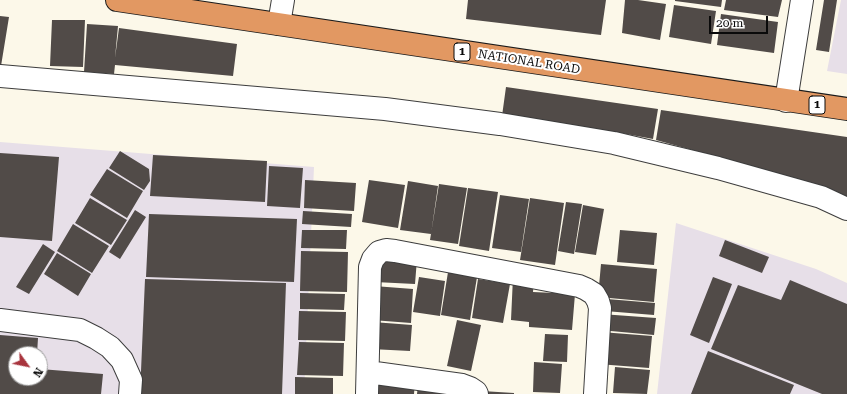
<!DOCTYPE html>
<html>
<head>
<meta charset="utf-8">
<style>
  body { margin:0 }
  #map { position:relative; width:847px; height:394px; overflow:hidden; background:#fcf8e9; font-family:"Roboto Serif",serif }
  canvas { display:block }
  .north { position:absolute; left:8px; top:346px; width:40px; height:40px; box-sizing:border-box; background:#fff; border:1px solid #9d9d9d; border-radius:50%; rotate:123deg; font-size:11px; font-weight:700; line-height:16px; text-align:center; color:#0a0a0a }
  .north::after { content:''; display:block; margin:auto; width:14px; height:18px; background:#a8343d; clip-path:polygon(50% 0,100% 100%,50% 72%,0 100%) }
  .scale { position:absolute; left:709px; top:16px; width:59px; height:18px; box-sizing:border-box; border:2px solid #0a0a0a; border-top:0; padding-left:5px; font-size:12px; line-height:14px; white-space:nowrap; color:#0a0a0a; -webkit-text-stroke:3px #fff; paint-order:stroke }
</style>
</head>
<body>
<div id="map">
<canvas width="847" height="394"></canvas>
<div class="north">N</div>
<div class="scale">20 m</div>
</div>
<script>
const ctx = document.querySelector('canvas').getContext('2d');
ctx.lineJoin = 'round';
function paint(path, color) { ctx.fillStyle = color; ctx.fill(path, 'evenodd'); }
const poly = rows => new Path2D(rows.map(r => 'M' + r).join(''));
function stroke(path, color, width, dash) { ctx.strokeStyle = color; ctx.lineWidth = width; ctx.lineCap = dash ? 'butt' : 'round'; ctx.setLineDash(dash || []); ctx.stroke(path); }
function drawText(font, color, halo, rows, align = 'center') {
  ctx.font = font + ' "Roboto Serif",serif'; ctx.lineWidth = 4; ctx.setLineDash([]); ctx.textBaseline = 'middle'; ctx.strokeStyle = halo; ctx.fillStyle = color; for (const [text, x, y, turn = 0] of rows) {
    ctx.save(); ctx.translate(x, y); ctx.rotate((+turn || 0) * Math.PI / 180); ctx.textAlign = isNaN(turn) ? turn : align; if (halo) ctx.strokeText(text, 0, 0); ctx.fillText(text, 0, 0); ctx.restore();
  }
}
const industrial = poly([
  [841,0,847,0,847,74,827,71],
  [0,142,314,167,304,394,0,394],
  [16,354,40,354,40,378,16,378],
  [676,223,816,269,847,283,847,394,657,394]
]);
const building = poly([
  [468,0,606,0,601,35,466,19],
  [625,0,638,0,666,4,660,40,622,33],
  [675,0,722,0,721,7,675,1],
  [726,0,782,0,778,17,724,10],
  [824,0,837,0,829,52,816,50],
  [674,5,716,11,711,44,669,37],
  [721,14,778,22,774,53,717,45],
  [0,16,9,17,1,66,0,66],
  [52,20,85,20,83,67,50,66],
  [87,24,118,26,115,58,119,28,237,44,233,76,115,65,114,74,84,72],
  [506,87,658,109,653,139,621,133,502,116],
  [661,110,847,137,847,199,790,177,656,140],
  [120,151,149,169,150,181,144,190,109,168],
  [0,153,59,157,52,241,0,237],
  [153,155,267,161,265,202,150,196],
  [269,166,303,168,300,208,267,206],
  [107,169,143,191,127,218,90,195],
  [305,180,356,183,354,211,304,208],
  [369,180,405,185,398,228,362,222],
  [408,181,438,186,431,234,400,230],
  [439,184,467,188,458,244,430,240],
  [468,188,498,192,489,251,459,246],
  [500,195,529,199,521,252,492,248],
  [90,198,127,220,111,245,75,223],
  [530,198,564,203,555,265,520,260],
  [566,202,582,204,574,254,558,251],
  [583,205,604,209,596,255,575,252],
  [135,210,146,217,120,259,109,252],
  [303,211,352,214,351,227,302,224],
  [149,214,297,219,294,282,146,277],
  [73,224,109,246,92,273,57,251],
  [302,230,347,230,346,249,301,248],
  [620,230,657,233,654,265,617,262],
  [725,240,769,257,762,273,719,256],
  [43,244,55,252,29,294,16,287],
  [301,251,348,252,347,292,300,291],
  [57,253,91,274,78,296,44,274],
  [377,257,417,259,415,284,375,282],
  [601,264,657,269,654,302,598,297],
  [449,266,478,271,470,320,441,315],
  [419,277,445,281,440,316,413,312],
  [513,277,534,279,533,292,575,294,572,330,529,327,529,322,511,320],
  [713,277,732,284,709,343,690,335],
  [145,279,286,283,282,394,140,394],
  [478,279,510,284,503,323,472,318],
  [790,280,847,304,847,394,822,394,711,349,738,285,781,300],
  [374,286,413,289,411,323,372,320],
  [300,293,345,294,344,310,300,309],
  [607,299,655,303,654,315,605,311],
  [299,311,346,312,345,341,298,340],
  [601,314,656,318,654,335,600,330],
  [457,320,481,325,471,371,447,366],
  [373,322,412,325,410,351,371,349],
  [601,332,652,336,649,368,598,364],
  [545,334,568,335,567,362,543,361],
  [0,335,38,338,37,354,16,354,16,378,40,378,40,369,103,374,101,394,0,394],
  [299,342,344,343,343,376,297,375],
  [708,351,794,385,790,394,691,394],
  [534,362,562,364,560,393,533,392],
  [615,367,650,370,647,394,613,393],
  [295,377,333,378,333,394,295,394],
  [366,377,415,381,414,394,365,394],
  [418,385,463,394,417,394],
  [482,391,514,393,514,394,482,394]
]);
const minor = poly([
  [279,24,283,0],
  [0,76,385,109,500,124,614,143,718,168,821,197,847,209],
  [786,101,802,0],
  [0,320,80,330,96,338,110,347,122,360,131,380,130,394],
  [368,372,462,385,470,388,476,392,477,394],
  [367,394,370,267,373,259,379,252,386,250,395,251,579,286,586,289,594,294,598,301,600,308,595,394]
]);
const highway = poly([
  [117,0,847,109]
]);
const shields = [
  [462,52,16],
  [817,105,16]
];
const shieldNames = [
  ["1",462,52],
  ["1",817,105]
];
const streetNames = [
  ["NATIONAL ROAD",529,62,9]
];
paint(industrial, '#e7dfe8');
paint(building, '#514b48');
stroke(minor, '#3d3d3d', 24);
stroke(highway, '#1b1b1b', 24);
stroke(minor, '#fff', 22);
stroke(highway, '#e29862', 22);
for (const [x, y, w] of shields) { const box = new Path2D(); box.roundRect(x - w / 2, y - 9, w, 18, 3); ctx.fillStyle = '#fff'; ctx.fill(box); stroke(box, '#0a0a0a', 1); }
drawText('bold 11px', '#0a0a0a', null, shieldNames);
drawText('12px', '#0a0a0a', '#fff', streetNames);
</script>
</body>
</html>
